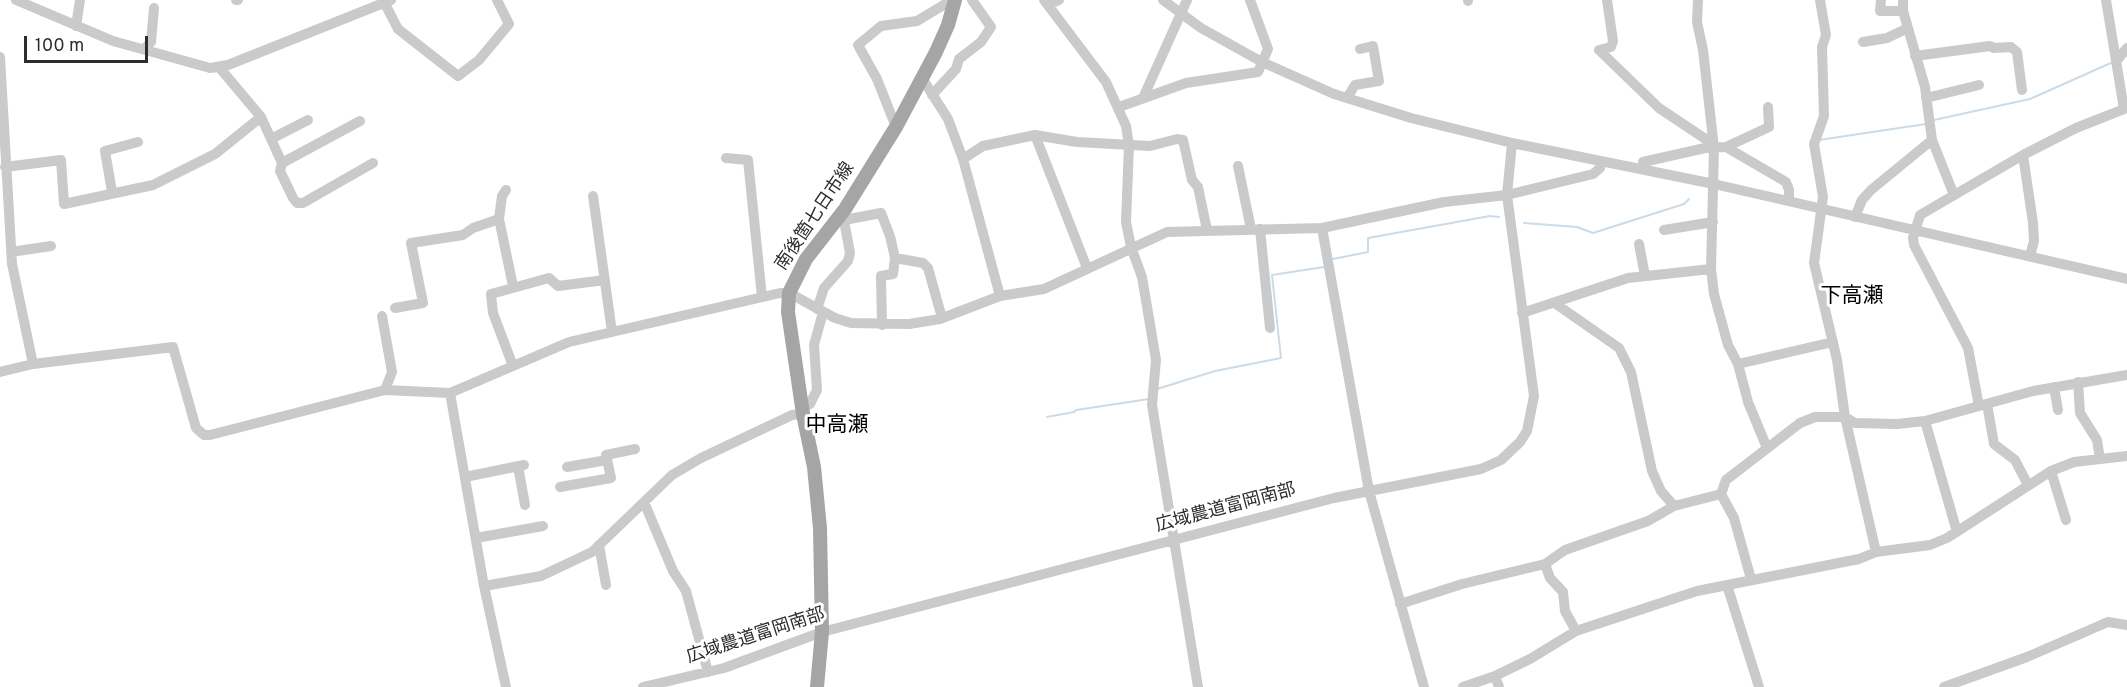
<!DOCTYPE html>
<html>
<head>
<meta charset="utf-8">
<style>
  body { margin:0 }
  #map { position:relative; width:2127px; height:687px; overflow:hidden; background:#fff; font-family:Overpass,sans-serif }
  canvas { display:block }
  .scale { position:absolute; left:24px; top:36px; width:124px; height:27px; box-sizing:border-box; border:3px solid #2d2d2d; border-top:0; padding-left:8px; font-size:18px; line-height:21px; white-space:nowrap; color:#2d2d2d; -webkit-text-stroke:4px #fff; paint-order:stroke }
</style>
</head>
<body>
<div id="map">
<canvas width="2127" height="687"></canvas>
<div class="scale">100 m</div>
</div>
<script>
const ctx = document.querySelector('canvas').getContext('2d');
ctx.lineJoin = 'round';
const poly = rows => new Path2D(rows.map(r => 'M' + r).join(''));
function stroke(path, color, width, dash) { ctx.strokeStyle = color; ctx.lineWidth = width; ctx.lineCap = dash ? 'butt' : 'round'; ctx.setLineDash(dash || []); ctx.stroke(path); }
function drawText(font, color, halo, rows, align = 'center') {
  ctx.font = font + ' Overpass,"Noto Sans JP",sans-serif'; ctx.lineWidth = 6; ctx.setLineDash([]); ctx.textBaseline = 'middle'; ctx.strokeStyle = halo; ctx.fillStyle = color; for (const [text, x, y, turn = 0] of rows) {
    ctx.save(); ctx.translate(x, y); ctx.rotate((+turn || 0) * Math.PI / 180); ctx.textAlign = isNaN(turn) ? turn : align; if (halo) ctx.strokeText(text, 0, 0); ctx.fillText(text, 0, 0); ctx.restore();
  }
}
const stream = poly([
  [1934,120,2030,99,2113,62],
  [1819,140,1926,124],
  [1524,223,1577,227,1593,233,1684,204,1689,199],
  [1333,259,1368,252,1368,238,1490,216,1499,217],
  [1157,389,1215,371,1281,358,1272,275,1324,267],
  [1047,417,1074,412,1076,410,1149,399]
]);
const minor = poly([
  [16,0,113,41,210,68,228,65,391,0],
  [236,0,238,0],
  [1044,0,1106,82,1126,126,1129,145,1126,222,1131,247,1142,277,1156,360,1152,405,1198,687],
  [1163,0,1201,28,1262,62,1334,94,1411,118,1512,143,1714,184,2127,279],
  [1698,0,1697,22,1703,50,1714,148,1711,269,1714,294,1728,345,1738,364,1748,402,1767,448],
  [1820,0,1826,35,1822,47,1824,116,1814,144,1823,197,1814,263,1837,360,1845,417,1876,552],
  [1881,0,1880,11,1903,11],
  [1903,0,1903,11,1925,87,1932,140,1954,195],
  [2106,0,2124,109],
  [1468,1,1468,0],
  [384,2,398,29,458,76,479,60,509,24,497,0],
  [1048,5,1059,0],
  [76,26,80,0],
  [1863,42,1887,38,1908,28],
  [144,49,151,42,154,8],
  [1599,50,1659,108,1713,144],
  [1599,50,1611,47,1613,41,1607,0],
  [1915,56,1990,46,1994,48,2011,47,2017,52,2022,90],
  [0,57,12,264,33,364],
  [2118,59,2127,48],
  [219,67,261,117,282,163],
  [922,78,948,119,963,159,1000,296],
  [932,95,956,69,959,59,981,42,991,27,972,0],
  [1143,98,1187,0],
  [1347,98,1355,85,1379,81,1373,46,1360,49],
  [1926,98,1979,85],
  [1119,107,1186,83,1258,72,1268,49,1250,0],
  [360,121,282,163,280,171,293,198,297,203,303,203,373,163],
  [896,127,877,79,858,45,881,26,917,21,952,0],
  [1035,135,1087,268],
  [271,139,308,120],
  [1726,147,1769,127,1768,107],
  [2023,155,2033,223,2034,241,2030,256],
  [726,158,748,160,762,297],
  [963,159,983,146,1035,135,1077,142,1150,146,1177,139,1183,140,1192,180,1198,187,1207,230],
  [1643,162,1705,148,1726,147,1786,182,1789,190,1789,201],
  [1238,166,1251,229],
  [5,167,61,160,64,204,153,185,215,154,261,117],
  [506,190,502,196,499,219,513,286],
  [112,192,105,151,138,142],
  [593,196,612,332],
  [1855,217,1862,200,1871,190,1932,140],
  [844,220,881,213,890,236,895,258,893,274,881,276,882,325],
  [1322,228,1369,491,1424,687],
  [1260,229,1270,328],
  [1664,230,1713,222],
  [1639,244,1645,276],
  [11,252,51,246],
  [895,258,923,263,928,268,942,318],
  [1556,304,1619,348,1631,372,1652,471,1661,491,1674,506],
  [395,308,423,303,411,243,463,235,473,228,499,219],
  [817,309,824,288,848,261,850,253,843,215],
  [1522,313,1628,278,1711,269],
  [382,316,392,372,385,390],
  [1738,364,1833,342],
  [513,366,493,313,491,294,549,278,558,286,605,280],
  [0,372,33,364,173,347,196,428,204,435,210,435,385,390,450,393,569,342,780,293,789,293,835,318,851,323,909,324,940,319,1000,296,1044,289,1167,232,1322,228,1444,202,1507,195,1593,174,1600,168],
  [2078,382,2080,413,2097,440,2100,459],
  [2054,387,2058,410],
  [450,393,484,586,506,687],
  [1987,404,1994,444,2015,460,2028,485],
  [1979,406,1968,348,1914,245,1913,238,1920,215,2023,155,2076,128,2127,108],
  [802,408,810,404,817,390,814,345,823,312],
  [1925,421,1957,532],
  [518,466,525,505],
  [567,467,607,460],
  [2051,471,2066,520],
  [465,477,524,465],
  [560,487,611,478,606,455,635,449],
  [644,502,673,571,686,591,708,672],
  [476,538,543,526],
  [599,545,606,585],
  [1545,564,1550,578,1563,592,1565,611,1576,631],
  [1751,579,1734,518,1721,494,1726,480,1800,423,1815,417,1845,417,1855,423,1897,424,1925,421,2033,391,2127,375],
  [1727,585,1759,687],
  [484,586,541,576,592,552,672,475,701,458,792,415,803,414],
  [1400,604,1462,584,1545,564,1565,550,1648,521,1674,506,1721,494],
  [1495,676,1499,687],
  [643,687,724,668,822,632,1334,498,1481,469,1501,460,1520,442,1527,431,1534,396,1507,195,1512,143],
  [1463,687,1495,676,1530,659,1576,631,1697,591,1859,559,1876,552,1930,545,1947,538,2051,471,2074,462,2127,456],
  [1944,687,2027,657,2108,622,2127,625]
]);
const major = poly([
  [817,687,822,632,820,528,814,467,803,414,788,312,789,293,806,259,845,209,896,127,936,52,948,25,955,0]
]);
const streetNames = [
  ["南後箇七日市線",816,217,-56],
  ["広域農道富岡南部",1226,509,-15],
  ["広域農道富岡南部",756,637,-18]
];
const quarterNames = [
  ["下高瀬",1852,298],
  ["中高瀬",837,427]
];
stroke(stream, '#cbdbe7', 2);
stroke(minor, '#cacaca', 10);
stroke(major, '#a5a5a5', 14);
drawText('18px', '#2d2d2d', '#fff', streetNames);
drawText('21px', '#000', '#fff', quarterNames);
</script>
</body>
</html>
